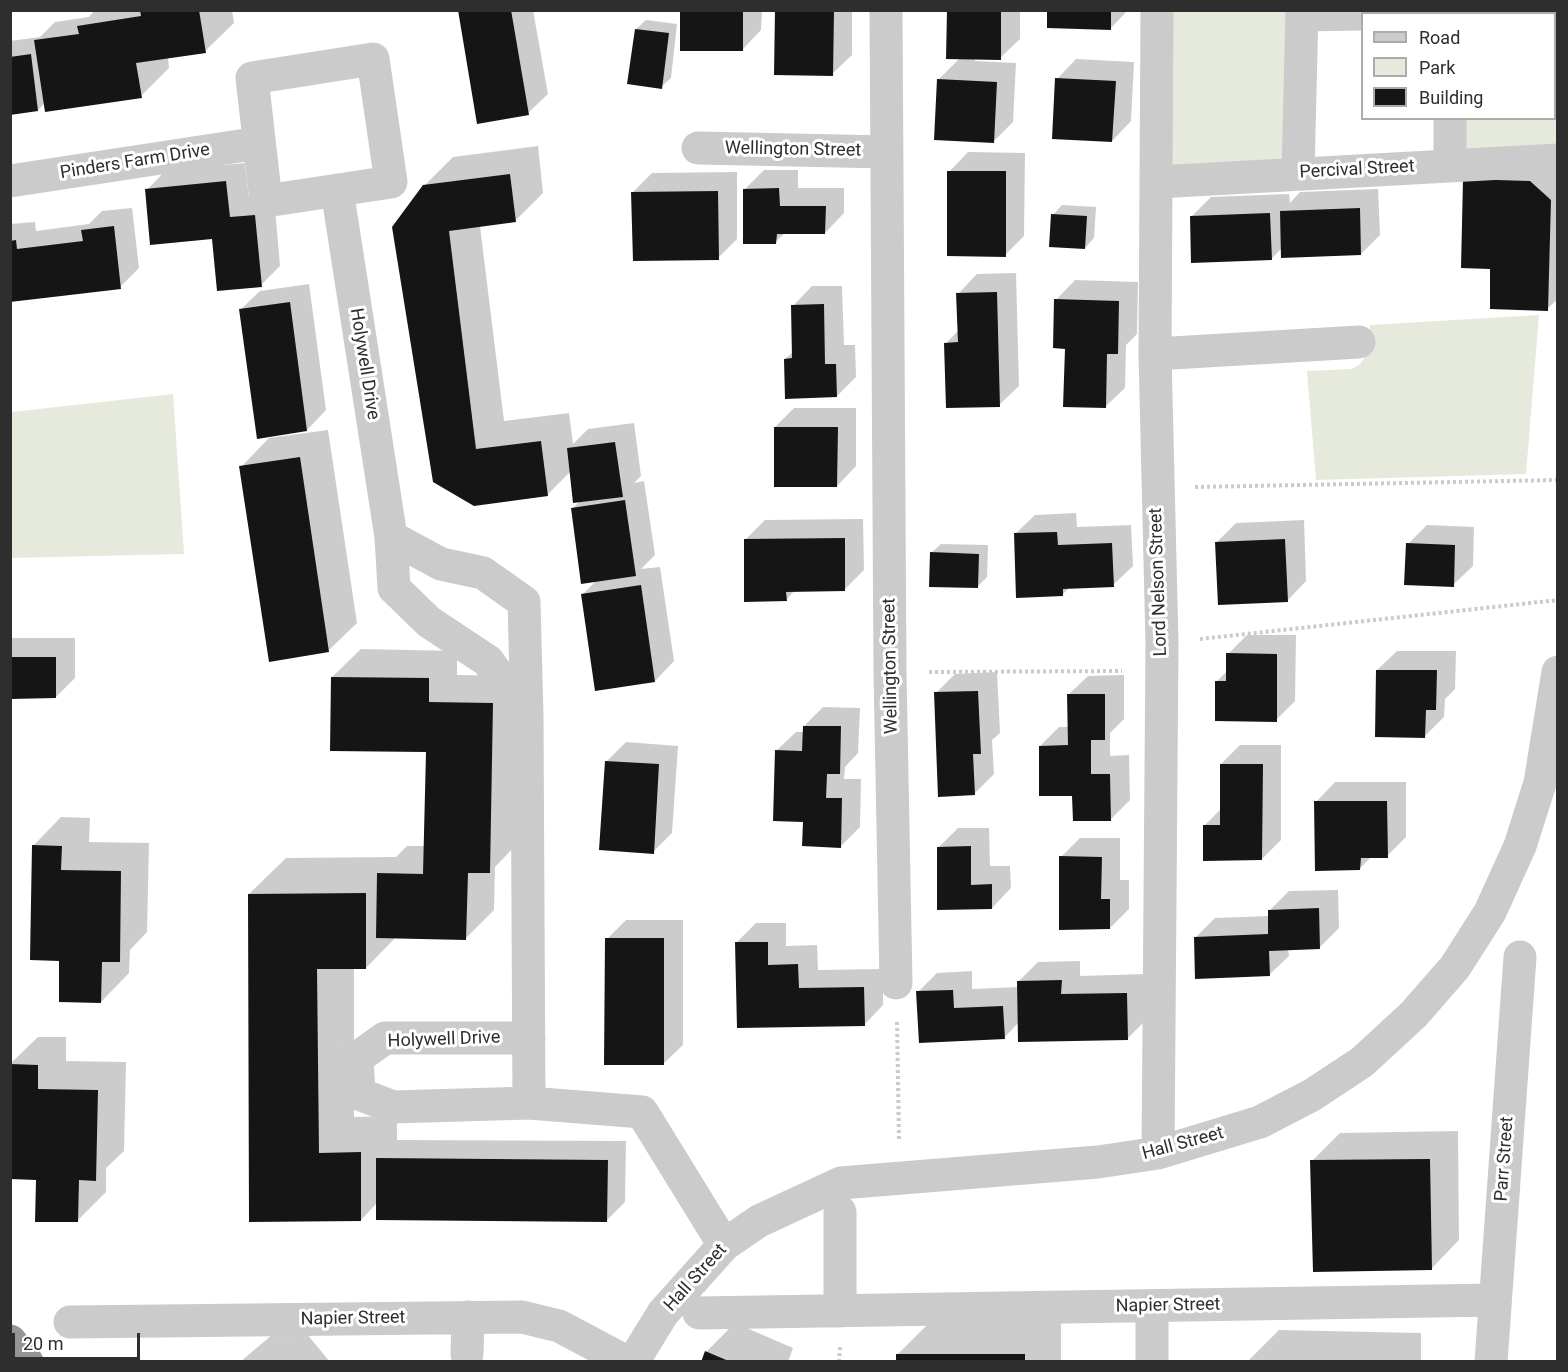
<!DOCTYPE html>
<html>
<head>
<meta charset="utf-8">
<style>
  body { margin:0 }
  #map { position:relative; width:1568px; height:1372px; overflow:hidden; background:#fff; font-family:Roboto,sans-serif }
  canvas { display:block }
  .frame { position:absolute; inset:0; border:12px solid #2e2e2e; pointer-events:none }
  .legend { position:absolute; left:1361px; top:12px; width:195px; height:108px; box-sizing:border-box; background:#fff; border:2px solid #ababab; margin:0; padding:8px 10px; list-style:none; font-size:18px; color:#2e2e2e }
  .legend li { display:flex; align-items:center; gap:12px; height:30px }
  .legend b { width:30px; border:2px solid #ababab }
  .scale { position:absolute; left:12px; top:1333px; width:128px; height:27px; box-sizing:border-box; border:3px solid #2e2e2e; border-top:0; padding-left:8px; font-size:18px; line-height:21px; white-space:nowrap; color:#2e2e2e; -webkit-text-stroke:4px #fff; paint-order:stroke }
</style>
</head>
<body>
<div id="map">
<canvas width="1568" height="1372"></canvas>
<div class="frame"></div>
<ul class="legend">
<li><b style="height:8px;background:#cbcbcb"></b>Road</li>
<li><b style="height:16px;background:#e5eadc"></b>Park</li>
<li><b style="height:16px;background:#151515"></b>Building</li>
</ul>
<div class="scale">20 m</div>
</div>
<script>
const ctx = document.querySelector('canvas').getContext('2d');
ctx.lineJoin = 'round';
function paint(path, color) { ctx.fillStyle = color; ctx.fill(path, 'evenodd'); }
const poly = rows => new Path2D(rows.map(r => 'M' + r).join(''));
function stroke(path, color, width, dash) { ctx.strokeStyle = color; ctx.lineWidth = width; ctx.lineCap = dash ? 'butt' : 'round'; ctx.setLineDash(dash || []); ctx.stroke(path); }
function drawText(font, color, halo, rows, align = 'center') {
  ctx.font = font + ' Roboto,sans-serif'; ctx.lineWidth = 6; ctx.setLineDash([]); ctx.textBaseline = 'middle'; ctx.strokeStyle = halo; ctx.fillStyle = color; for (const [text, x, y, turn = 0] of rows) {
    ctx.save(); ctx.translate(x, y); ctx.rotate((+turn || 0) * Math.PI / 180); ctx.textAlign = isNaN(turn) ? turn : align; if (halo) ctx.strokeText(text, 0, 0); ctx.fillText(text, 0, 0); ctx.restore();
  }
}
const green = poly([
  [1157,11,1302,11,1298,174,1157,182],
  [1451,11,1557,11,1557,160,1450,165,1450,119,1554,118,1554,14,1451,14],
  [1539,315,1526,474,1316,480,1307,371,1352,369,1360,364,1367,354,1370,342,1370,325],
  [173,394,184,554,11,558,11,412]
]);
const shadow = poly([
  [95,10,232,10,234,23,205,51,168,57,169,68,141,96,45,103,38,110,10,114,10,41,40,37,55,22,89,17],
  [459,10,533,10,548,94,528,113],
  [682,10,762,10,761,30,742,50],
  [776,10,852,10,852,55,832,74],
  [948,10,1020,10,1020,39,1000,58,975,58,975,61,1016,63,1013,122,994,141,939,79,960,58],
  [1049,10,1128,10,1110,29],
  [646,20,677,24,671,78,661,87,636,29],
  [1076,59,1134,62,1131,121,1112,141,1057,79],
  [538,146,543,193,515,221,480,226,504,421,569,413,573,444,588,429,634,423,641,476,634,483,644,481,655,555,641,569,660,567,674,661,655,681,582,595,597,580,572,509,580,501,571,471,547,495,475,504,424,186,453,157],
  [968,152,1025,153,1024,236,1005,255,949,172],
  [1558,153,1558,299,1547,309,1492,267,1465,179],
  [245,163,249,198,274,196,280,266,261,285,213,238,147,190,166,170],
  [764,170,798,170,798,188,844,188,844,213,825,233,785,233,775,242,745,189],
  [737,172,737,239,718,258,633,192,652,173],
  [1378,189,1380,235,1361,254,1282,248,1271,259,1191,217,1211,197,1289,194,1290,203,1300,192],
  [1062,205,1096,207,1094,238,1085,248,1053,215],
  [132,208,139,268,120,287,10,300,10,224,35,222,36,231,89,224,102,211],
  [1016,273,1019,386,999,405,945,344,959,330,958,294,977,274],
  [1075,280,1138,282,1137,334,1126,345,1125,388,1105,407,1066,347,1056,300],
  [309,284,326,410,307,430,240,310,260,291],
  [812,286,842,286,844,345,855,345,856,377,837,396,785,359,794,351,793,306],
  [794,408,856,408,856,466,837,486,775,427],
  [328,430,357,623,328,651,241,467,269,438],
  [1076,513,1077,527,1131,525,1133,566,1113,585,1070,587,1062,595,1015,534,1035,515],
  [863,519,864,570,844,590,795,590,786,600,745,540,765,520],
  [1304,520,1306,581,1287,601,1217,542,1236,523],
  [1427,525,1474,527,1473,566,1453,585,1408,544],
  [941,544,988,545,987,577,977,587,931,553],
  [1247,635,1296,635,1295,701,1276,720,1217,681,1227,671,1228,654],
  [10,638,75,638,75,678,56,697,10,697],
  [361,649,457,651,457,675,521,676,518,843,495,867,494,910,465,939,396,937,366,968,354,968,354,1117,397,1116,397,1140,626,1141,625,1202,606,1221,377,1203,361,1220,251,1220,249,894,286,858,396,857,407,846,425,846,427,751,332,677],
  [1397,651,1456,651,1455,689,1445,699,1444,717,1425,736,1377,670],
  [997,672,1000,733,992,740,994,774,974,794,936,693,955,674],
  [1124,675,1124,719,1110,733,1110,756,1129,755,1130,800,1111,819,1074,794,1040,746,1059,727,1069,727,1068,695,1088,676],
  [823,707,860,708,858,753,845,767,844,779,861,779,860,827,841,846,805,821,776,751,796,732,804,732,804,726],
  [626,742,678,746,672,833,653,852,606,762],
  [1240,745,1281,745,1281,840,1262,859,1204,826,1221,809,1221,764],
  [1335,782,1406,782,1406,837,1387,856,1372,856,1359,869,1316,802],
  [61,817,90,818,89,842,149,843,147,932,130,950,129,973,101,1002,61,959,33,846],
  [958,828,989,828,990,866,1010,866,1011,888,992,908,939,909,938,848],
  [1080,838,1120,838,1120,880,1129,880,1129,909,1110,928,1061,857],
  [1338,890,1339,928,1319,948,1288,949,1289,956,1269,975,1195,938,1215,918,1269,916,1270,910,1289,891],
  [626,920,683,920,683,1045,663,1064,607,939],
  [756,923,786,923,786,946,817,945,818,970,883,969,883,1005,864,1025,739,1027,737,942],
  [1080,961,1080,976,1146,974,1147,1019,1128,1038,1019,1022,1004,1038,918,992,937,973,972,971,972,989,1019,987,1019,981,1038,962],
  [38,1037,66,1037,66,1061,126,1062,124,1151,106,1168,106,1192,77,1221,38,1178,10,1064],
  [1458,1131,1459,1240,1431,1269,1312,1161,1340,1133],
  [293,1317,330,1362,240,1362],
  [934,1318,1061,1318,1061,1362,898,1362,898,1354],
  [735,1323,793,1348,788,1362,702,1362,707,1351],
  [1279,1330,1421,1333,1421,1362,1247,1362]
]);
const building = poly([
  [140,10,199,10,206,53,136,63,142,98,45,112,34,40,79,34,77,26,141,16],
  [458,10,511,10,529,115,477,124],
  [680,10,743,10,743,51,680,51],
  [775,10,834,10,833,76,774,75],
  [947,10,1001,10,1001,60,946,59],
  [1047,10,1111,10,1111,30,1047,28],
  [635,29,669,33,662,89,627,84],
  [31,54,38,111,10,115,10,57],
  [1055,78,1116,81,1112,142,1052,139],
  [937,79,997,82,994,143,934,140],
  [947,171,1006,171,1006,257,947,256],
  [510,174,516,222,449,231,476,449,541,441,548,496,474,506,433,482,392,227,423,185],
  [1463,179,1530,181,1551,200,1548,311,1490,309,1490,269,1461,268],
  [226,181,230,217,255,215,262,287,217,291,212,239,150,245,145,189],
  [779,188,780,206,826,206,825,234,777,234,776,244,743,244,743,189],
  [718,191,719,260,633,261,631,192],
  [1360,208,1361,255,1281,258,1280,211],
  [1270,213,1272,260,1191,263,1190,216],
  [1051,214,1087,216,1085,249,1049,247],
  [114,226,121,289,10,302,10,241,16,240,17,249,83,241,81,230],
  [997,292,1000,407,946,408,944,343,958,342,956,293],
  [1054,299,1119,301,1118,354,1107,354,1106,408,1063,407,1065,349,1053,348],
  [290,302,307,431,257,439,239,309],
  [824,304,825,364,836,364,837,397,785,399,784,359,792,358,791,305],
  [774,427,838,427,837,487,774,487],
  [615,442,623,497,573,503,567,448],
  [300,457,329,652,269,662,239,466],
  [625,500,636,576,581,584,571,508],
  [1057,532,1058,545,1112,543,1114,587,1063,589,1063,596,1016,598,1014,533],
  [845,538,845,591,786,592,787,601,744,602,744,539],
  [1285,539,1288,602,1218,605,1215,542],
  [1406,543,1455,545,1454,587,1404,585],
  [930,552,979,554,978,588,929,587],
  [641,585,655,682,595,691,581,594],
  [1226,653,1277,654,1277,722,1215,721,1215,681,1226,681],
  [10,657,56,657,56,698,10,699],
  [1376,670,1437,670,1436,710,1426,710,1425,738,1375,737],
  [331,677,429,678,429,702,493,703,490,873,468,873,466,940,376,938,377,873,423,874,426,752,330,751],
  [978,691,981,754,973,754,975,795,938,797,934,692],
  [1067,694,1105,694,1105,740,1091,740,1091,774,1110,774,1111,821,1073,821,1072,796,1039,796,1039,746,1068,745],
  [803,726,841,726,840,774,827,774,826,798,842,798,841,848,802,846,803,822,773,821,775,750,802,751],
  [605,761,659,764,654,854,599,850],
  [1220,764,1263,764,1262,860,1203,861,1203,825,1220,825],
  [1314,801,1387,801,1388,858,1361,858,1360,870,1315,871],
  [32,845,62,846,61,870,121,871,120,962,102,962,101,1003,59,1002,59,961,30,960],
  [971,846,971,885,992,884,992,909,937,910,937,847],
  [1059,856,1102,857,1101,899,1110,899,1110,929,1059,930],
  [366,893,366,969,317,969,319,1153,361,1152,361,1221,249,1222,248,894],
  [1319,908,1320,949,1269,951,1270,976,1195,979,1194,937,1268,934,1268,910],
  [605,938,664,938,664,1065,604,1065],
  [735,942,768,942,768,965,798,964,799,988,864,987,865,1026,737,1028],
  [1062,980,1061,994,1127,993,1128,1040,1018,1042,1017,981],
  [953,990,954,1008,1003,1006,1005,1039,919,1043,916,991],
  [10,1064,38,1065,38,1089,98,1090,96,1181,79,1180,78,1222,35,1222,36,1180,10,1179],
  [376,1158,608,1160,607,1222,376,1220],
  [1430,1159,1432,1270,1313,1272,1310,1160],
  [705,1351,731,1362,701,1362],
  [896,1354,1025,1354,1025,1362,896,1362]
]);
const path = poly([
  [1195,487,1558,480],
  [1200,639,1558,600],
  [929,672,1122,671],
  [897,1022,899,1140],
  [839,1362,840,1347]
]);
const minor = poly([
  [886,10,890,672,896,983],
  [1157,10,1155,354,1162,643,1158,1153],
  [1371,14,1451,12],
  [1302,15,1362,14],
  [373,59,391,182,266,201,252,78,373,59],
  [698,148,887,152],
  [1450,165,1450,118],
  [1298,174,1302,10],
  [10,181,259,143],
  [1157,182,1558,160],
  [337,190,391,537,394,588,429,622,488,661,527,716],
  [1155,354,1359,342],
  [391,537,441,564,483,573,524,602,527,716,529,1103,642,1112,724,1245],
  [529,1038,385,1038,357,1058,359,1094,393,1107,529,1103],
  [840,1212,840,1311],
  [1152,1307,1152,1362],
  [699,1313,1495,1300],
  [70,1322,522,1317,559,1326,627,1362],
  [467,1354,468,1317],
  [633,1362,663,1313,724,1245,759,1221,841,1183,1098,1162,1158,1153,1260,1122,1312,1095,1362,1062,1414,1014,1455,967,1490,912,1520,846,1540,783,1558,672],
  [1491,1362,1520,957]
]);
const highway = poly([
  [10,1341,27,1362]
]);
const streetNames = [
  ["Wellington Street",793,150,1],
  ["Pinders Farm Drive",135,162,-9],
  ["Percival Street",1357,170,-3],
  ["Holywell Drive",364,364,81],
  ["Lord Nelson Street",1159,582,-92],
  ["Wellington Street",891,666,-91],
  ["Holywell Drive",444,1040,-2],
  ["Hall Street",1183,1144,-15],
  ["Parr Street",1505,1159,-86],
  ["Hall Street",696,1278,-48],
  ["Napier Street",1168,1306,-1],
  ["Napier Street",353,1319,-1]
];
paint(green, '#e5eadc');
paint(shadow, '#0003');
paint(building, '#151515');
stroke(path, '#cbcbcb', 4, [3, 3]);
stroke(minor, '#cbcbcb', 33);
stroke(highway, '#959595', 33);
drawText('18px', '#2e2e2e', '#fff', streetNames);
</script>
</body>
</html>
